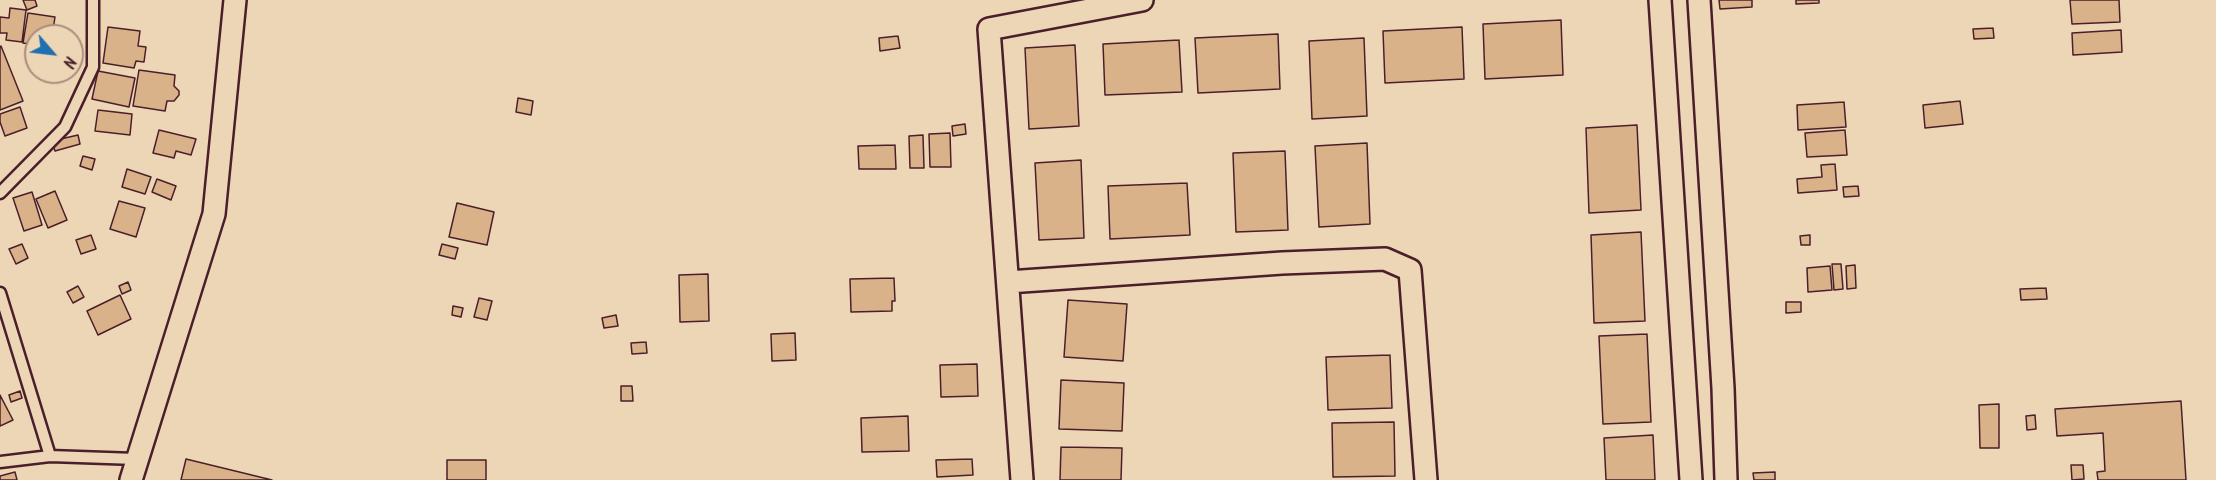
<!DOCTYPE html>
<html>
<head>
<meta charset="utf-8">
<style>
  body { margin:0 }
  #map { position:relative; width:2216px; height:480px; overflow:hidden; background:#edd6b5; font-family:Kalam,sans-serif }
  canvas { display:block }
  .north { position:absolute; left:24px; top:24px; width:60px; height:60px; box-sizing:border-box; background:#edd6b5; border:2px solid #ac8d7e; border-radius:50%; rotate:118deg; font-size:16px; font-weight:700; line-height:24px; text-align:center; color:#4a1f2b }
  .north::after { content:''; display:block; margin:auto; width:21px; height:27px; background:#1f6fb2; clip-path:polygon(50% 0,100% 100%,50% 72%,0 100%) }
</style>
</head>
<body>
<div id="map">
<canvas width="2216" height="480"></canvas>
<div class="north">N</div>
</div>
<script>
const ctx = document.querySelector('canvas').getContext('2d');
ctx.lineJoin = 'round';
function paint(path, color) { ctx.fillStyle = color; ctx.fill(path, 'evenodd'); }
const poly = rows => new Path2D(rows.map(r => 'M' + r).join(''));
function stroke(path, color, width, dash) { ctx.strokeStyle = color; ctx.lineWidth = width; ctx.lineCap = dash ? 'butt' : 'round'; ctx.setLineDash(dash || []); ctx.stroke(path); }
const building = poly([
  [23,0,35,0,37,6,27,10,23,0],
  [1719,0,1752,0,1752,7,1720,9,1719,0],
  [1796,0,1819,0,1819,3,1796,4,1796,0],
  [2070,0,2119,0,2120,22,2072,24,2070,0],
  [10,8,26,10,22,42,6,40,7,33,0,33,0,17,9,18,10,8],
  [28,13,55,17,53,30,65,31,64,36,36,36,36,45,23,43,28,13],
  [1561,20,1563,75,1485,79,1483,24,1561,20],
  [108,27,140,31,138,46,146,47,144,62,136,61,134,68,103,63,108,27],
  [1462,27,1464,79,1385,83,1383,31,1462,27],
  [1993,28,1994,38,1974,39,1973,29,1993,28],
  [2121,30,2122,52,2073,55,2072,33,2121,30],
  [1278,34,1280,89,1198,93,1195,38,1278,34],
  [898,36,900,48,880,51,879,38,898,36],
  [1364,38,1367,116,1312,119,1309,41,1364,38],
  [1179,40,1182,92,1105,95,1103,44,1179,40],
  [1075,45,1079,126,1029,129,1025,48,1075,45],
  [1,46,23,101,0,110,0,47,1,46],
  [139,70,175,75,174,86,179,91,179,95,174,101,167,101,165,111,133,106,139,70],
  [98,71,135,78,129,107,92,99,98,71],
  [518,98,533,101,531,115,516,112,518,98],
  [1960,101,1963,124,1925,128,1923,105,1960,101],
  [1844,102,1846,127,1798,130,1797,105,1844,102],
  [20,107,27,128,5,136,0,122,0,114,20,107],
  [98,110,132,114,130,135,95,131,98,110],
  [965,124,966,134,953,136,952,126,965,124],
  [1637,125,1641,210,1589,213,1586,128,1637,125],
  [159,130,196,139,191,155,176,151,174,158,153,153,159,130],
  [1845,130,1847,155,1807,157,1805,133,1845,130],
  [950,133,951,167,930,167,929,134,950,133],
  [78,135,80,144,55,151,52,141,78,135],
  [923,135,924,168,910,168,909,136,923,135],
  [1367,143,1370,224,1319,227,1315,146,1367,143],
  [895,145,896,169,859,169,858,146,895,145],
  [1285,151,1288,230,1236,232,1233,153,1285,151],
  [83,156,95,159,92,170,80,166,83,156],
  [1081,160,1084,238,1039,240,1035,163,1081,160],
  [1835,164,1837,190,1798,193,1797,179,1822,177,1821,165,1835,164],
  [127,169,151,177,145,194,122,187,127,169],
  [157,179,176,186,171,200,152,192,157,179],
  [1187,183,1190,235,1110,239,1108,186,1187,183],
  [1858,186,1859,196,1844,197,1843,187,1858,186],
  [55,191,67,220,48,228,36,199,55,191],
  [32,192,42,225,24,231,13,198,32,192],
  [119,201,145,208,136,237,110,229,119,201],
  [457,203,494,212,487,245,449,237,457,203],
  [1641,232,1645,321,1594,323,1591,235,1641,232],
  [91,235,96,249,81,254,76,240,91,235],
  [1810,235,1810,245,1801,245,1800,236,1810,235],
  [22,244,28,258,16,264,9,249,22,244],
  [442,244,458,248,455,259,439,255,442,244],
  [1832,264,1841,264,1843,289,1834,290,1832,264],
  [1855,265,1856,288,1847,289,1846,266,1855,265],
  [1830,266,1832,290,1808,292,1807,268,1830,266],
  [708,274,709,321,680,322,679,275,708,274],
  [894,278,895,301,892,301,892,311,851,312,850,279,894,278],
  [128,282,131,290,122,294,119,286,128,282],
  [78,286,84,297,73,303,67,292,78,286],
  [2046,288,2047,299,2021,300,2020,289,2046,288],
  [120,295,131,319,98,335,87,311,120,295],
  [479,298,492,301,487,320,474,317,479,298],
  [1068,300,1127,304,1123,361,1064,357,1068,300],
  [1786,302,1801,302,1801,312,1786,313,1786,302],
  [453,306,463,308,461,317,452,315,453,306],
  [616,315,618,326,604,328,602,318,616,315],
  [795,333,796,360,772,361,771,334,795,333],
  [1647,334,1651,422,1603,424,1599,336,1647,334],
  [646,342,647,353,632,354,631,343,646,342],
  [1390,355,1392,408,1328,410,1326,357,1390,355],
  [977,364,978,396,941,397,940,365,977,364],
  [1061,380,1124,383,1122,431,1059,429,1061,380],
  [621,386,632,386,633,401,621,401,621,386],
  [20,391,22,398,11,402,9,395,20,391],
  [0,395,13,420,0,426,0,395],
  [2181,401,2186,480,2098,480,2097,472,2105,471,2103,433,2057,436,2055,409,2181,401],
  [1999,404,1999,448,1980,448,1979,405,1999,404],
  [2035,415,2036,429,2027,430,2026,416,2035,415],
  [908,416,909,451,862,452,861,418,908,416],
  [1394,422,1395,476,1333,477,1332,423,1394,422],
  [1653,435,1655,480,1606,480,1604,438,1653,435],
  [1061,447,1122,448,1121,480,1060,480,1061,447],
  [186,459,272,480,181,480,186,459],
  [972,459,973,475,937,477,936,460,972,459],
  [447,460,486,460,486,480,447,480,447,460],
  [2071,465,2083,465,2084,479,2072,480,2071,465],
  [15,472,17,480,0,480,0,476,15,472],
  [1775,472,1775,480,1754,480,1753,473,1775,472]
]);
const service = poly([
  [0,193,65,127,93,67,93,0],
  [0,293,50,456],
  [0,462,50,456,136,459]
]);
const minor = poly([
  [1660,0,1691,480],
  [1699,0,1723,388,1726,480],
  [1008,282,1282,263,1385,259,1410,270,1426,480],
  [131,480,214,214,235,0],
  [1022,480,989,29,1142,0]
]);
paint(building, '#d9b28a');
stroke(building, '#4a1f2b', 1.5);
stroke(service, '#4a1f2b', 15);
stroke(minor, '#4a1f2b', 26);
stroke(service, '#edd6b5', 10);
stroke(minor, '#edd6b5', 21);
</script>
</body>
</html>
